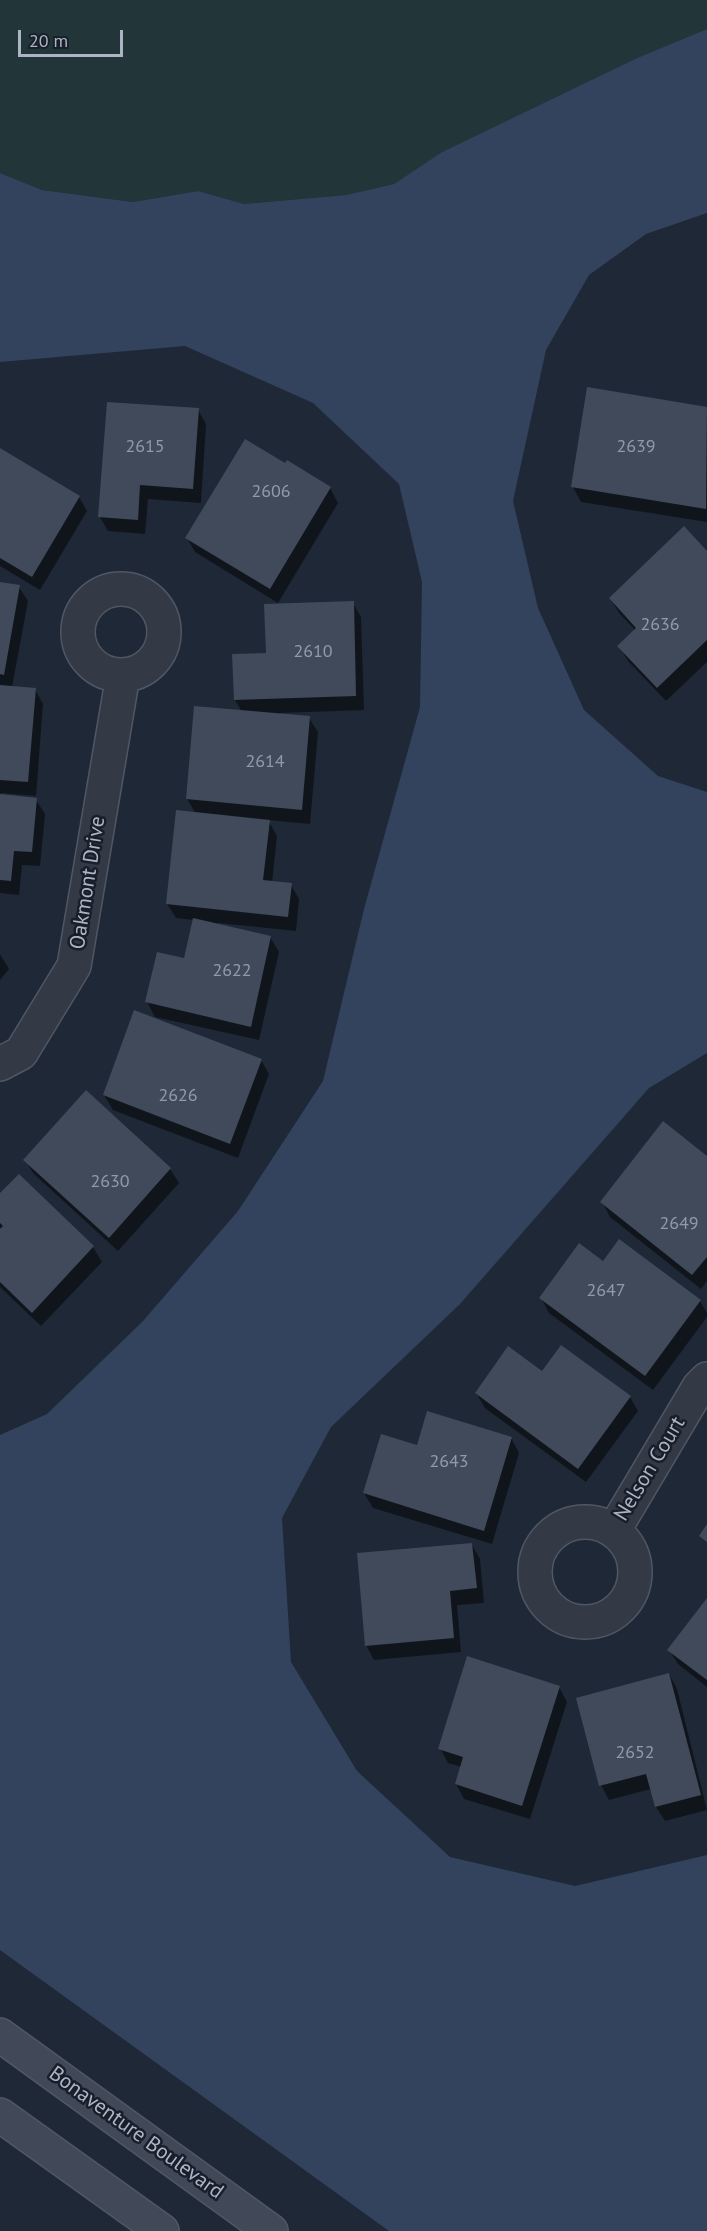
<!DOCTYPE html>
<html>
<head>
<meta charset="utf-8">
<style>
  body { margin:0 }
  #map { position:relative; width:707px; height:2231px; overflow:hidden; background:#1f2836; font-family:"PT Sans",sans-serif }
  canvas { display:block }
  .scale { position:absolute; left:18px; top:30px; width:105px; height:27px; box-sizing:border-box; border:3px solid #adb4c3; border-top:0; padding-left:8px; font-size:18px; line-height:21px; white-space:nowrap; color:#adb4c3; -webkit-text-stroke:4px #181f2b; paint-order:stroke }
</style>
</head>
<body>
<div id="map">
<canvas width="707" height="2231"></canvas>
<div class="scale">20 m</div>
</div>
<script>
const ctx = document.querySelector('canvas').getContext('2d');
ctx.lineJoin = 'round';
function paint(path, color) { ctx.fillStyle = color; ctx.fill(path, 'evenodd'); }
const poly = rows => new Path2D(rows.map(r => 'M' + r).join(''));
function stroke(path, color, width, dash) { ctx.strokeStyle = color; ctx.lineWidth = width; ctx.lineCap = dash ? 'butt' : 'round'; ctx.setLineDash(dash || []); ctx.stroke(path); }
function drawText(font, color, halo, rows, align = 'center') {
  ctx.font = font + ' "PT Sans",sans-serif'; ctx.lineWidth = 5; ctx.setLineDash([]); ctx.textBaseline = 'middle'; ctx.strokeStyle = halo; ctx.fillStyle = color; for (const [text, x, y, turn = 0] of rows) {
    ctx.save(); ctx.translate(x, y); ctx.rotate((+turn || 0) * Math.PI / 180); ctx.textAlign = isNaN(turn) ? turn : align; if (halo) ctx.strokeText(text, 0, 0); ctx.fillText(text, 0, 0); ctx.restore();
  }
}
const green = poly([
  [0,0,707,0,707,29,637,58,442,152,394,184,346,195,244,204,198,191,133,202,42,190,0,173]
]);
const water = poly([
  [707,29,707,213,646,234,589,275,546,350,513,501,538,608,584,710,658,776,707,792,707,1053,649,1088,460,1304,331,1427,282,1518,291,1662,357,1771,450,1857,575,1886,707,1855,707,2231,389,2231,0,1950,0,1435,47,1414,143,1321,238,1211,323,1081,364,909,420,707,422,582,399,484,313,403,185,346,0,362,0,173,42,190,133,202,198,191,244,204,346,195,394,184,442,152,637,58]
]);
const shadow = poly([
  [589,389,707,408,707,522,581,502,573,487],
  [198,410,206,424,201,503,148,499,145,534,108,531,100,517],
  [0,450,79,497,87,511,40,590,0,566],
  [330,488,338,503,278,603,195,552,187,538],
  [707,553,707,662,666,701,628,661,619,646,636,631,619,613,611,599],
  [0,583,19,587,28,601,12,687,35,689,43,704,36,796,1,793,1,796,36,800,45,814,40,866,22,865,19,895,0,893],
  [353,603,361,617,364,710,280,713,280,715,309,718,318,732,310,824,268,820,277,836,272,883,291,885,299,899,296,931,218,923,217,925,270,937,279,952,259,1040,155,1017,147,1002,185,960,194,920,176,918,167,904,196,814,187,799,242,712,235,700,268,655],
  [0,954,9,969,0,980],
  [261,1060,269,1074,238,1158,113,1110,104,1095],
  [707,1158,707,1281,701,1289,610,1217,602,1202],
  [25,1160,170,1169,179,1183,118,1251,34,1174],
  [19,1176,93,1247,102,1262,41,1326,0,1287,0,1231,2,1229,0,1227,0,1195],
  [603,1263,700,1301,707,1313,707,1317,653,1390,549,1313,541,1298],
  [542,1373,630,1397,638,1411,586,1482,485,1408,476,1393],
  [511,1438,519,1453,492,1544,373,1508,364,1493,418,1446],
  [472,1545,480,1559,484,1603,457,1605,461,1652,374,1660,366,1645],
  [707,1600,707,1687,678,1664,669,1650],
  [669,1674,677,1689,707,1810,665,1821,656,1807,651,1789,609,1800,601,1785],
  [559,1687,567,1702,530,1819,464,1799,456,1784,462,1767,448,1763,440,1748]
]);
const building = poly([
  [587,387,707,407,706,509,571,487],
  [107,402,199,408,193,489,140,485,138,520,98,517],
  [245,439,285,463,287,460,331,487,270,589,185,538],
  [0,448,80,496,32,577,0,558],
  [684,526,707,551,707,640,657,688,617,646,636,628,609,598],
  [0,582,20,585,4,675,0,674],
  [354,601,356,696,234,700,232,654,266,653,264,604],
  [0,685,36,688,28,782,0,780],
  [194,706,310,716,302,810,186,799],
  [0,794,37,798,32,852,14,851,11,881,0,880],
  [176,810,270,820,263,880,292,883,288,917,166,904],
  [193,918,271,936,251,1027,145,1002,157,952,184,958],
  [134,1010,262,1059,230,1144,103,1095],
  [86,1090,171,1168,109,1238,23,1160],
  [663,1121,707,1156,707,1257,692,1275,600,1202],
  [19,1174,94,1246,32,1313,0,1282,0,1229,3,1226,0,1223,0,1193],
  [619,1239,701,1300,645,1376,539,1298,579,1243,603,1261],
  [561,1345,631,1396,578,1469,475,1393,508,1346,542,1371],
  [427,1411,512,1437,484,1531,363,1493,381,1434,417,1445],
  [707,1524,707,1542,699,1536],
  [472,1543,477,1588,450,1591,454,1638,365,1646,357,1553],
  [707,1598,707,1680,667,1650],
  [467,1656,560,1686,522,1806,455,1784,463,1757,438,1749],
  [669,1673,701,1795,655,1807,646,1774,599,1786,576,1698]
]);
const street = poly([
  '78 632a43 43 0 1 1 86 0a43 43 0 1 1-86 0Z',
  [0,1064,21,1053,74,966,123,675],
  '535 1572a50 50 0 1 1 100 0a50 50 0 1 1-100 0Z',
  [614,1530,699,1387,707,1379]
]);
const secondary = poly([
  [0,2035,271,2231],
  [0,2115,162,2231]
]);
const numberNames = [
  ["2615",145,447],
  ["2639",636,447],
  ["2606",271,492],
  ["2636",660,625],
  ["2610",313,652],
  ["2614",265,762],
  ["2622",232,971],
  ["2626",178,1096],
  ["2630",110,1182],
  ["2649",679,1224],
  ["2647",606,1291],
  ["2643",449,1462],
  ["2652",635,1753]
];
const streetNames = [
  ["Oakmont Drive",88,883,-81],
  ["Nelson Court",650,1469,-59],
  ["Bonaventure Boulevard",136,2133,36]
];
paint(green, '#223538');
paint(water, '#33425d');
paint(shadow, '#0007');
paint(building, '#404a5b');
stroke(street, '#505764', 36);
stroke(secondary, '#505764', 36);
stroke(street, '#333a46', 33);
stroke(secondary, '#414959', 33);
drawText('18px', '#929aa9', null, numberNames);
drawText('21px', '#adb4c3', '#181f2b', streetNames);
</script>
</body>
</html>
